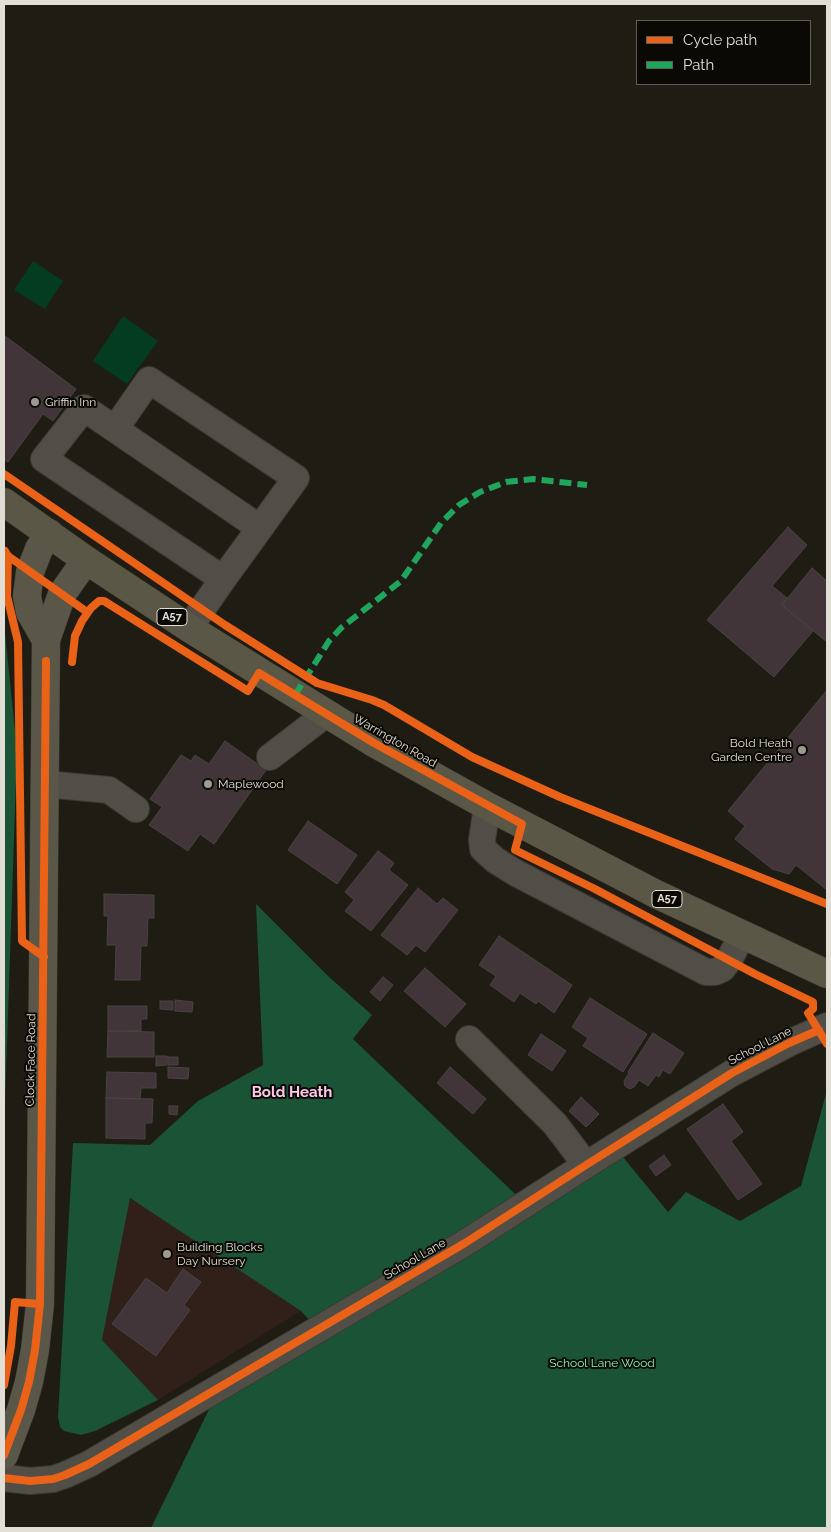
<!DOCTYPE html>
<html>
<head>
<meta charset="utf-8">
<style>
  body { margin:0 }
  #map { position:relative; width:831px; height:1532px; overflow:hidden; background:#1f1c14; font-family:Raleway,sans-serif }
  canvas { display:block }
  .frame { position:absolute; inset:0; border:5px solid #e1ded5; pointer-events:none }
  .legend { position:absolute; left:636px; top:20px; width:175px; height:65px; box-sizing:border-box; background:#0a0904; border:1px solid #605e58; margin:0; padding:6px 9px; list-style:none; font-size:15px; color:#e1ded5 }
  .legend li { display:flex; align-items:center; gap:10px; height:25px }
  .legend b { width:25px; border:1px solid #605e58 }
</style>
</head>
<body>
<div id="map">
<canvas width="831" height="1532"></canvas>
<div class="frame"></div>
<ul class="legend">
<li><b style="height:6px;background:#ea6118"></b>Cycle path</li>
<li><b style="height:6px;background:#20a55d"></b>Path</li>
</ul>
</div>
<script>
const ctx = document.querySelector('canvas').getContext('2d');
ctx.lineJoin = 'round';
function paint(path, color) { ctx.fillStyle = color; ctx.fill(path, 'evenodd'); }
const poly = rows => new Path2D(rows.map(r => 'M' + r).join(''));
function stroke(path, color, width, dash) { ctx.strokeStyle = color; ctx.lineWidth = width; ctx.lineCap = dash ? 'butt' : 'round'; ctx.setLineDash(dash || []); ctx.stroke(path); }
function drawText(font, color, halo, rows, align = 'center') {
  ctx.font = font + ' Raleway,sans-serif'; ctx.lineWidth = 4; ctx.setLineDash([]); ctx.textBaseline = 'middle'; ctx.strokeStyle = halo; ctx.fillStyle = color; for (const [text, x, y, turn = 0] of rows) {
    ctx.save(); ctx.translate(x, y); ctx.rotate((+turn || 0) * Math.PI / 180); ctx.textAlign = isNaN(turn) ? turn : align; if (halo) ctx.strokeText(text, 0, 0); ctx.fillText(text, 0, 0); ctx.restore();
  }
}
const education = poly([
  [129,1197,301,1311,158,1400,102,1340]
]);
const green = poly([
  [33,261,63,281,45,309,14,290],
  [123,316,158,341,127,384,93,361]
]);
const forest = poly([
  [4,623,17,750,4,1132],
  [256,904,329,977,372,1015,353,1039,534,1212,623,1157,668,1212,686,1192,740,1221,801,1186,827,1090,827,1528,151,1528,216,1395,315,1326,301,1311,130,1198,102,1340,158,1400,95,1431,81,1435,64,1431,60,1427,58,1417,73,1143,150,1145,198,1101,263,1065]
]);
const building = poly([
  [5,336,76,389,53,421,43,414,8,462,4,459,4,338,5,336],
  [788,527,807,545,772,586,787,598,782,605,813,631,774,677,707,620,788,527],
  [812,568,827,581,827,642,782,605,812,568],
  [827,690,827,890,796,865,789,874,772,869,735,839,745,826,728,811,827,690],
  [225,741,266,770,214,844,200,834,188,851,149,825,162,807,150,799,181,755,191,761,195,755,209,764,225,741],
  [308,821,357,855,337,884,288,850,308,821],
  [378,851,394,863,389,870,408,885,371,931,345,911,354,900,345,892,378,851],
  [418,888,437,904,443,898,458,910,425,952,416,945,407,955,381,935,418,888],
  [104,894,154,895,154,918,148,918,147,946,141,946,140,980,115,980,116,945,107,945,108,916,104,916,104,894],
  [499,936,572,985,554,1013,538,1001,536,1004,520,993,514,1002,490,985,496,976,479,965,499,936],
  [425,968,466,1004,445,1027,404,991,425,968],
  [383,977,393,985,380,1001,370,992,383,977],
  [590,998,647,1034,623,1072,583,1046,588,1038,572,1027,590,998],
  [175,1000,193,1002,192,1012,175,1011,175,1000],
  [160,1001,173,1001,173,1010,160,1009,160,1001],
  [108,1006,147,1006,147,1019,141,1019,141,1031,108,1031,108,1006],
  [108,1031,154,1032,154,1057,107,1057,108,1031],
  [653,1033,684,1053,670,1074,663,1070,659,1077,656,1075,648,1086,639,1080,634,1087,630,1089,625,1086,624,1081,629,1073,628,1072,653,1033],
  [541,1034,566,1051,552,1071,528,1055,541,1034],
  [156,1056,167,1056,167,1065,156,1066,156,1056],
  [168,1057,178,1057,178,1065,168,1065,168,1057],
  [168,1067,189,1068,188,1079,168,1078,168,1067],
  [450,1067,486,1099,473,1114,437,1083,450,1067],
  [107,1072,156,1073,156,1088,141,1088,140,1099,106,1098,107,1072],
  [581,1097,599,1114,586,1127,569,1111,581,1097],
  [106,1098,153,1099,152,1123,145,1123,145,1139,106,1138,106,1098],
  [723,1104,743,1132,731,1141,762,1184,738,1200,687,1129,723,1104],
  [169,1106,178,1106,177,1115,169,1114,169,1106],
  [664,1155,671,1165,656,1176,649,1166,664,1155],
  [183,1269,201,1282,184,1305,190,1310,156,1356,112,1324,146,1278,167,1293,183,1269]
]);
const minor = poly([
  [115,429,149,380,296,478,260,528],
  [189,628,223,579,44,459,84,408,260,528,223,579],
  [270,757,326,714],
  [45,784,109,790,136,809],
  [487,806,482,840,483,849,495,860,516,873,706,972,715,972,722,969,729,960,742,935],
  [469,1039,555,1124,586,1165],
  [4,1478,30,1481,53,1479,65,1475,89,1464,465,1243,586,1165,732,1073,789,1043,827,1026]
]);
const major = poly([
  [46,640,30,612,27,596,30,572,39,549,49,533],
  [4,1455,21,1410,29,1382,35,1350,40,1304,46,640,62,594,86,560]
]);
const highway = poly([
  [4,502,86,560,189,628,374,743,487,806,656,894,827,974]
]);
const quiet = poly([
  [295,695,329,641,341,628,401,581,441,523,459,505,480,492,506,482,533,479,587,485]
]);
const cycleway = poly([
  [4,474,225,625,317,683,372,700,384,705,472,757,560,797,827,904],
  [5,551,8,556,87,612],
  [8,556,7,596,18,642,22,941,44,957],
  [72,662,75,636,82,621,91,608,99,601,104,601,248,691,259,673,374,743,522,824,515,850,593,888,755,974,813,1002,813,1009,808,1013,827,1044],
  [4,1385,11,1346,15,1302,40,1304],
  [4,1455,21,1410,29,1382,35,1350,40,1304,46,661],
  [4,1478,30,1481,53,1479,65,1475,89,1464,465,1243,586,1165,732,1073,789,1043,819,1030]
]);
const markers = [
  [35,402,5,"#9d9a91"],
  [802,750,5,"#9d9a91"],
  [208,784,5,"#9d9a91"],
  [167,1254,5,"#9d9a91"]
];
const shields = [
  [172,617,30],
  [667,899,30]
];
const shieldNames = [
  ["A57",172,617],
  ["A57",667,899]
];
const poiNames = [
  ["Griffin Inn",45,402],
  ["Bold Heath",792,743,"right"],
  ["Garden Centre",792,757,"right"],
  ["Maplewood",218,784],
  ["Building Blocks",177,1247],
  ["Day Nursery",177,1261]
];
const streetNames = [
  ["Warrington Road",395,741,30],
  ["School Lane",760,1046,-27],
  ["Clock Face Road",31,1060,-89],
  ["School Lane",415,1259,-30]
];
const parkNames = [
  ["School Lane Wood",602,1363]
];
const quarterNames = [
  ["Bold Heath",292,1092]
];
paint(education, '#302019');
paint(green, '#043c22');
paint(forest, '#1a5335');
paint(building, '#413539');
stroke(building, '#484442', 1);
stroke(minor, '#3b3933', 28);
stroke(major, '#3b3933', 29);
stroke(highway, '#3b3933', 29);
stroke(minor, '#504e47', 26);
stroke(major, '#5a5749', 28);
stroke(highway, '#5b5746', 28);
stroke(quiet, '#20a55d', 6, [12, 6]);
stroke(cycleway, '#ea6118', 8);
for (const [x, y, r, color] of markers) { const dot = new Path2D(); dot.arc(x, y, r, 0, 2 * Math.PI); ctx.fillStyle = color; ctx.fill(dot); stroke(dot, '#0a0904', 2); }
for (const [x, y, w] of shields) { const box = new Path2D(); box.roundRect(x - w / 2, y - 8.5, w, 17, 4); ctx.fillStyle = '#0a0904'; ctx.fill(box); stroke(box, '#e1ded5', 1); }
drawText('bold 11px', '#e1ded5', null, shieldNames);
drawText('12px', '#e1ded5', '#0a0904', poiNames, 'left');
drawText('12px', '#e1ded5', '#0a0904', streetNames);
drawText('12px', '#87f9b7', '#0a0904', parkNames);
drawText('bold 15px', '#ffc6eb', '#0a0904', quarterNames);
</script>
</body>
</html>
